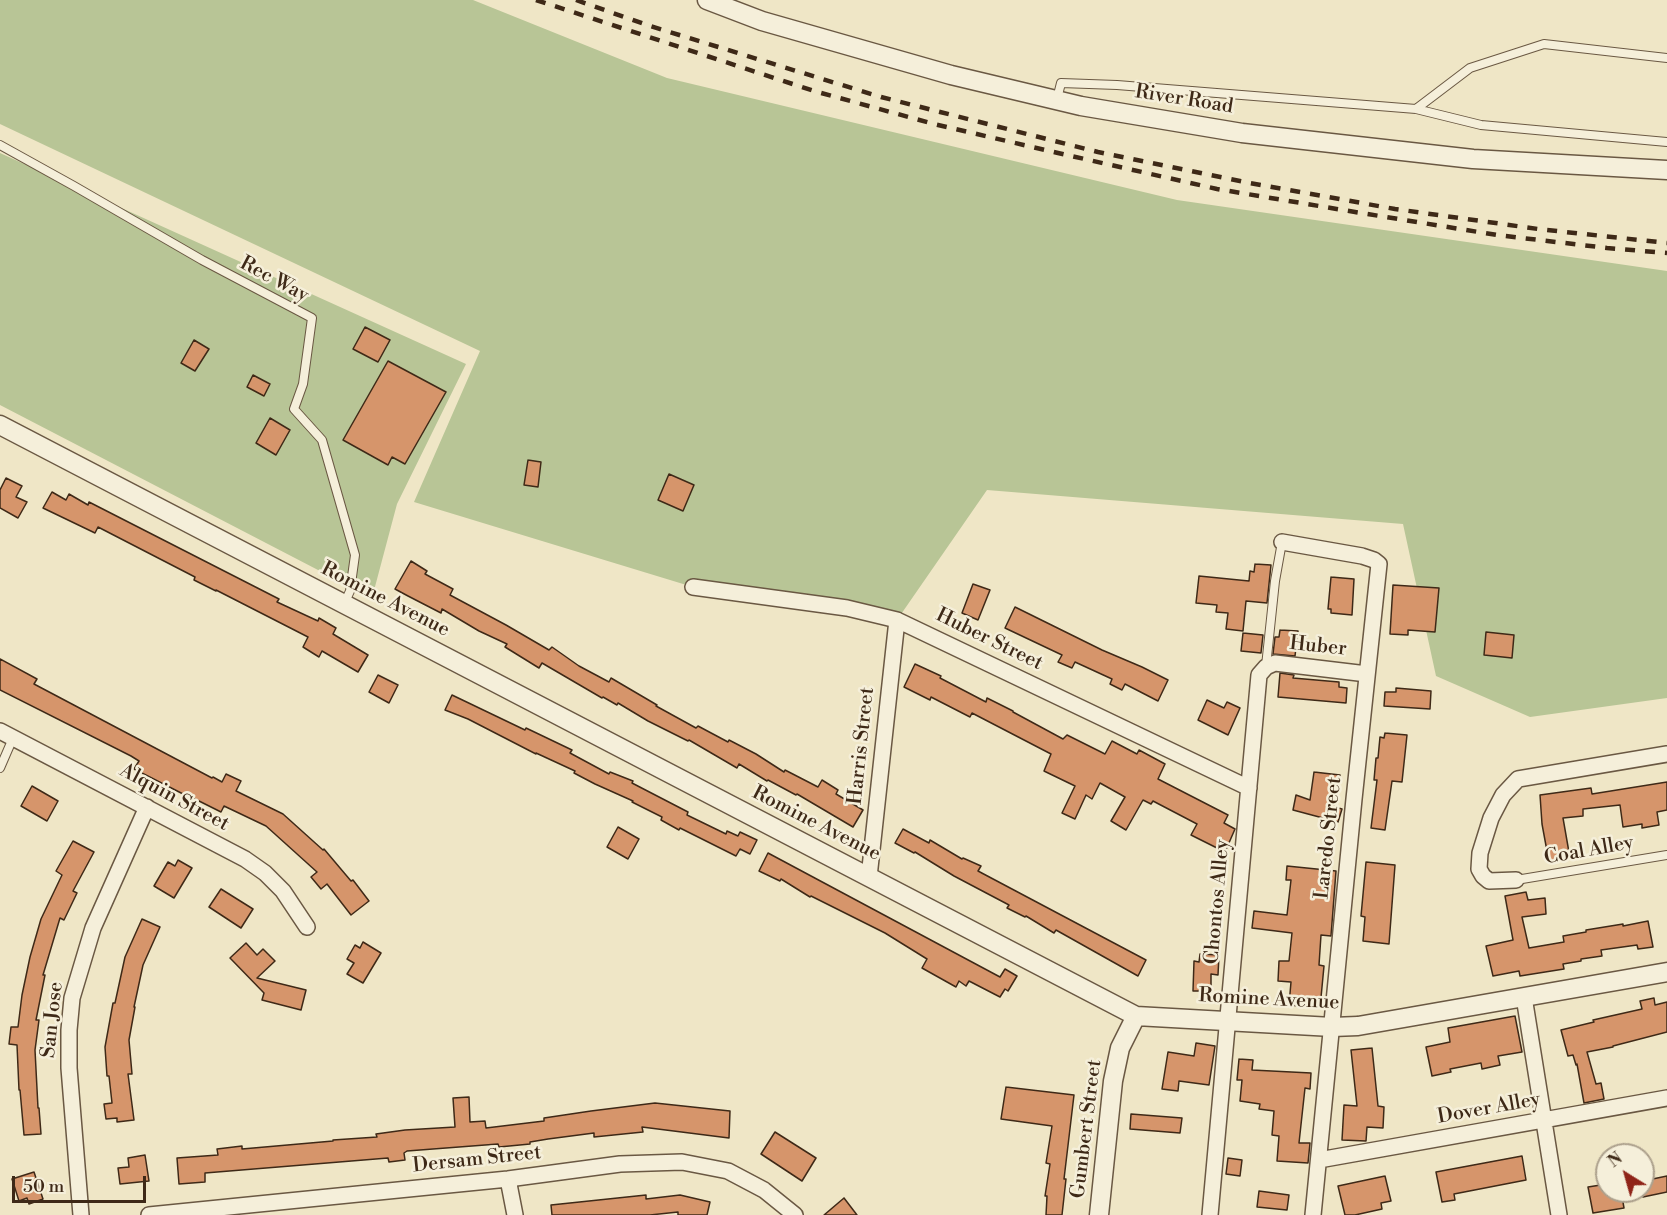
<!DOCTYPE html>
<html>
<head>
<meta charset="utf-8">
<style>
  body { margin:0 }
  #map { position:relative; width:1667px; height:1215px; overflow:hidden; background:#efe6c6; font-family:"Libre Bodoni",serif }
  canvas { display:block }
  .north { position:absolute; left:1595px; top:1143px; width:60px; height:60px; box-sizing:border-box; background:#f5efda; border:2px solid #aca08c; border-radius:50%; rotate:323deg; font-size:16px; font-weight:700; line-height:24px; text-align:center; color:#3e2917 }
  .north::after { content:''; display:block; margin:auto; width:21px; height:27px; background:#8f2418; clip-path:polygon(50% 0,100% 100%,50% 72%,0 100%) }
  .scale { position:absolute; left:12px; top:1176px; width:134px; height:27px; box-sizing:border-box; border:3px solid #3e2917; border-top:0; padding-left:8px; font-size:18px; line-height:21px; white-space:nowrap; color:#3e2917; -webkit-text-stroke:4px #f5efda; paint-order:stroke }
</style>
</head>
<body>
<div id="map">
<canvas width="1667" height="1215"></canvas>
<div class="north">N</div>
<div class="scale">50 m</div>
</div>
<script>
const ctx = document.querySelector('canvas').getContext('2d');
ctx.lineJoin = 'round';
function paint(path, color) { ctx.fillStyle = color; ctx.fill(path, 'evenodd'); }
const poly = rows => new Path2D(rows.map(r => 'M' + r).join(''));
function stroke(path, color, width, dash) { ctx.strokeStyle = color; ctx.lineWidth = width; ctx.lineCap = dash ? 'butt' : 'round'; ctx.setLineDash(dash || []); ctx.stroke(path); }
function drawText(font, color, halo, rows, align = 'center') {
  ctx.font = font + ' "Libre Bodoni",serif'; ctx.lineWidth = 5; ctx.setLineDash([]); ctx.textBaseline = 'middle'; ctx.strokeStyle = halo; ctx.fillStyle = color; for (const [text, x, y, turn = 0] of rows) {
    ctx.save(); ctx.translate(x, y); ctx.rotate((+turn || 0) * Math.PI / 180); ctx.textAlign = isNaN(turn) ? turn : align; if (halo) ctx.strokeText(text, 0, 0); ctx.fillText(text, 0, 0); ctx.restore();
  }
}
const green = poly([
  [0,0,473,0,667,78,1177,200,1667,271,1667,698,1530,717,1436,676,1403,524,987,490,897,620,693,587,414,502,480,351,0,124],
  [0,153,466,364,397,504,372,598,0,405]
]);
const building = poly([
  [365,327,390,340,378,362,353,349,365,327],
  [194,340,209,349,195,371,181,363,194,340],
  [388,361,446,392,405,464,392,457,388,465,343,440,388,361],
  [253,375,270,384,264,396,247,387,253,375],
  [270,418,290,430,276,455,256,443,270,418],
  [528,460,541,462,538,487,524,485,528,460],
  [669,474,694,485,683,511,658,500,669,474],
  [6,478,22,486,16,497,27,502,18,518,0,508,0,490,6,478],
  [52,492,66,500,69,494,88,505,89,502,279,599,277,602,318,621,319,618,336,628,333,634,368,655,358,672,322,651,319,657,303,647,308,637,216,590,216,591,194,580,195,577,98,527,95,533,43,508,52,492],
  [411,561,427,571,425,574,453,589,450,595,506,625,549,650,552,647,579,666,609,682,611,678,657,705,656,706,696,728,698,726,728,742,729,740,756,754,784,772,785,770,818,787,822,780,838,790,836,794,863,810,853,827,797,794,796,795,768,780,767,781,739,764,737,768,689,740,688,741,648,721,618,703,617,705,603,697,602,698,542,663,539,668,505,647,507,644,479,631,442,609,441,613,408,596,395,589,411,561],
  [1255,564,1271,565,1267,603,1246,601,1243,631,1226,629,1228,613,1216,612,1217,605,1196,603,1199,576,1249,581,1250,571,1254,572,1255,564],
  [1331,577,1354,579,1352,615,1331,613,1331,609,1328,609,1331,577],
  [973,584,990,590,978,620,962,613,973,584],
  [1393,585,1439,588,1435,632,1408,630,1408,635,1390,634,1393,585],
  [1015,607,1102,650,1142,667,1168,680,1158,701,1125,684,1122,690,1110,684,1112,679,1075,662,1072,668,1058,662,1062,655,1005,628,1015,607],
  [1280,630,1298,631,1295,656,1273,654,1275,637,1279,637,1280,630],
  [1486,632,1514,635,1512,658,1484,655,1486,632],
  [1243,633,1263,635,1261,653,1241,651,1243,633],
  [0,659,37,679,34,684,212,778,213,777,222,782,226,774,241,781,236,791,283,814,323,850,324,849,351,881,353,880,369,901,351,915,327,884,321,889,311,877,317,872,266,826,224,806,221,812,187,795,187,796,134,769,139,761,131,756,0,690,0,659],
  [915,664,941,676,940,678,986,702,987,698,1013,711,1013,712,1063,739,1067,735,1105,754,1112,741,1137,754,1139,750,1165,764,1158,779,1228,815,1224,823,1235,829,1225,852,1191,835,1197,824,1153,801,1151,804,1143,800,1126,830,1111,821,1125,797,1100,783,1092,799,1086,795,1075,819,1062,813,1075,786,1044,771,1051,754,972,713,970,717,931,697,930,700,904,687,915,664],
  [1280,673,1294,675,1293,678,1339,682,1339,687,1347,688,1346,703,1278,697,1280,673],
  [378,675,398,685,389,703,369,692,378,675],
  [1396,688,1431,691,1430,709,1384,706,1385,692,1396,692,1396,688],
  [452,695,525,730,526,728,572,750,570,753,609,774,610,772,633,781,632,783,688,812,687,815,726,834,727,831,738,836,740,832,757,840,750,854,740,849,736,856,680,828,679,830,661,820,662,817,632,802,633,801,595,784,574,773,575,771,536,753,536,754,468,719,445,710,452,695],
  [1207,700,1224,708,1227,702,1240,708,1228,735,1198,720,1207,700],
  [1385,733,1407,735,1402,782,1392,781,1385,830,1371,828,1377,780,1374,780,1376,758,1378,758,1380,737,1384,738,1385,733],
  [1314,772,1340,775,1335,807,1342,809,1338,822,1293,810,1296,795,1310,800,1314,772],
  [1667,782,1667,810,1657,812,1659,825,1642,828,1642,824,1623,827,1620,805,1583,809,1583,816,1563,818,1570,858,1549,862,1542,824,1540,795,1591,788,1592,794,1667,782],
  [32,786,58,801,47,821,21,806,32,786],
  [618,827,639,839,628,859,607,847,618,827],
  [903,829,929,843,930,840,962,859,963,858,981,866,978,871,1146,960,1138,976,1056,930,1054,933,1026,916,1025,917,1007,908,1009,905,954,876,915,852,914,853,895,843,903,829],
  [73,841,94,852,73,891,77,893,64,920,60,918,43,975,45,975,36,1020,39,1020,35,1050,38,1108,39,1108,41,1134,24,1135,20,1090,19,1090,17,1045,9,1044,11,1027,18,1027,22,995,30,957,41,919,62,875,56,871,73,841],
  [768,853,1000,977,1005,969,1017,976,1008,991,1005,989,1000,997,969,981,966,986,959,981,956,987,922,968,927,959,885,933,811,896,810,897,781,879,780,881,759,871,768,853],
  [178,860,192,868,174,898,154,886,168,862,175,866,178,860],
  [1366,862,1395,865,1389,944,1363,941,1365,917,1361,916,1366,862],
  [1287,866,1336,871,1331,936,1321,935,1319,965,1324,966,1320,1008,1289,1005,1291,982,1278,981,1279,961,1289,961,1292,933,1252,928,1254,911,1287,915,1291,880,1286,880,1287,866],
  [221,889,253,909,241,928,209,907,221,889],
  [1526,892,1528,900,1545,898,1546,914,1522,917,1529,948,1564,942,1563,936,1586,932,1586,930,1623,924,1623,926,1648,921,1653,947,1638,949,1637,945,1601,950,1602,956,1581,959,1581,961,1563,964,1564,969,1520,976,1519,971,1493,976,1486,946,1513,940,1505,896,1526,892],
  [142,919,160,927,143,965,134,1007,135,1007,129,1040,132,1074,128,1074,134,1120,117,1122,117,1118,106,1119,104,1104,112,1103,109,1076,107,1076,105,1047,113,1003,115,1003,125,957,142,919],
  [363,942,381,953,363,983,347,974,354,963,347,959,355,945,360,948,363,942],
  [246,943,257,955,263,949,275,961,257,978,306,990,301,1010,262,1000,264,993,230,958,246,943],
  [1200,954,1219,955,1218,975,1211,974,1211,991,1193,991,1194,961,1199,962,1200,954],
  [1654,998,1655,1005,1667,1002,1667,1032,1613,1046,1613,1047,1587,1052,1596,1084,1601,1083,1604,1099,1584,1103,1577,1064,1576,1065,1573,1055,1568,1056,1561,1030,1594,1022,1593,1020,1642,1009,1640,1001,1654,998],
  [1515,1016,1522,1052,1498,1056,1500,1065,1482,1069,1481,1063,1450,1069,1451,1072,1432,1076,1426,1047,1450,1042,1448,1028,1515,1016],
  [1196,1043,1215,1046,1209,1085,1179,1081,1178,1091,1162,1089,1168,1052,1194,1056,1196,1043],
  [1372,1048,1378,1106,1384,1107,1383,1128,1367,1127,1366,1141,1342,1140,1344,1105,1357,1106,1351,1050,1372,1048],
  [1239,1059,1253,1060,1252,1070,1311,1073,1310,1089,1305,1088,1299,1143,1310,1143,1308,1163,1277,1161,1279,1136,1272,1135,1274,1111,1259,1109,1260,1104,1240,1101,1242,1080,1237,1080,1239,1059],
  [1006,1087,1074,1095,1064,1179,1066,1179,1062,1215,1046,1215,1047,1196,1045,1196,1050,1164,1046,1163,1052,1126,1001,1119,1006,1087],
  [469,1097,470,1122,485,1121,486,1128,544,1121,544,1118,591,1111,655,1103,730,1111,729,1138,642,1127,643,1132,594,1137,594,1133,548,1139,530,1142,530,1144,499,1147,498,1144,407,1151,404,1153,405,1160,389,1162,388,1158,205,1173,205,1182,179,1184,177,1158,218,1155,217,1149,242,1146,242,1149,333,1141,333,1140,377,1137,376,1134,405,1130,455,1127,453,1098,469,1097],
  [1131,1114,1182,1118,1180,1133,1130,1129,1131,1114],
  [775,1132,816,1158,802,1181,761,1154,775,1132],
  [145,1155,149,1181,120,1184,118,1168,129,1167,128,1158,145,1155],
  [1522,1156,1526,1180,1454,1194,1455,1200,1442,1202,1436,1172,1522,1156],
  [1228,1158,1242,1160,1240,1176,1226,1174,1228,1158],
  [34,1172,43,1199,29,1204,27,1198,19,1201,12,1179,34,1172],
  [1385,1176,1391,1201,1381,1203,1382,1209,1355,1215,1345,1215,1338,1186,1385,1176],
  [1667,1176,1667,1192,1643,1197,1643,1181,1667,1176],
  [1607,1184,1607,1191,1621,1191,1624,1208,1593,1213,1588,1187,1607,1184],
  [1259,1191,1289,1195,1287,1210,1257,1207,1259,1191],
  [646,1195,646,1199,680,1195,710,1202,707,1215,678,1215,678,1212,650,1215,552,1215,551,1205,646,1195],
  [844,1198,857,1215,824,1215,844,1198]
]);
const service = poly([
  [1057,99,1061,83,1117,85,1416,109,1481,125,1667,142],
  [1416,109,1470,68,1544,44,1667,58],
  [0,145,74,186,202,260,312,318,303,384,294,409,322,440,355,555,350,591,344,604],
  [1266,666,1275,581,1282,542],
  [0,768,13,738],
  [1516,880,1667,855]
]);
const minor = poly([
  [1282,542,1362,556,1374,560,1379,564,1354,799,1313,1215],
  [693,587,847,608,897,620,1249,788],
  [0,731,245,859,265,873,283,891,307,927],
  [869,877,897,620],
  [1516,880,1489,881,1483,876,1479,869,1480,853,1491,818,1503,795,1518,779,1667,754],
  [1524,997,1559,1215],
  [1319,1160,1667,1098],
  [508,1179,515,1215],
  [81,1215,69,1068,69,1030,72,998,93,928,147,807],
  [149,1215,508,1179,620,1164,682,1162,728,1171,764,1190,795,1215],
  [1210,1215,1259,675,1266,667,1275,663,1367,674]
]);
const tertiary = poly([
  [707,0,762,21,951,75,1081,106,1242,133,1473,159,1667,170],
  [0,425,1136,1016,1332,1027,1358,1026,1667,972],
  [1099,1215,1113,1081,1120,1048,1136,1016]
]);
const rail = poly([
  [536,0,814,91,934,124,1058,153,1217,189,1355,212,1497,235,1607,248,1667,253],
  [576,0,650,26,881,97,1098,152,1250,183,1395,209,1538,229,1667,243]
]);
const streetNames = [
  ["River Road",1184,100,9],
  ["Rec Way",274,280,28],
  ["Romine Avenue",385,600,27],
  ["Huber Street",989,640,26],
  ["Huber",1318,647,6],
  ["Harris Street",862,746,-84],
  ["Alquin Street",174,798,28],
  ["Romine Avenue",816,824,27],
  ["Laredo Street",1329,838,-84],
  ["Coal Alley",1589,851,-10],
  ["Chontos Alley",1218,902,-85],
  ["Romine Avenue",1269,1000,3],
  ["San Jose",53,1020,-84],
  ["Dover Alley",1489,1109,-10],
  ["Gumbert Street",1087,1129,-83],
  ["Dersam Street",477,1160,-6]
];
paint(green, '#b8c596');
paint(building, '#d6956b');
stroke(building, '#3e2917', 1.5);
stroke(service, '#6a5843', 10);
stroke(minor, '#6a5843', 18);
stroke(tertiary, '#6a5843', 21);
stroke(service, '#f5efda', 8);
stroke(minor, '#f5efda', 15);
stroke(tertiary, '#f5efda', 18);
stroke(rail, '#3e2917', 4.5, [10, 10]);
drawText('20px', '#3e2917', '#f5efda', streetNames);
</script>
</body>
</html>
